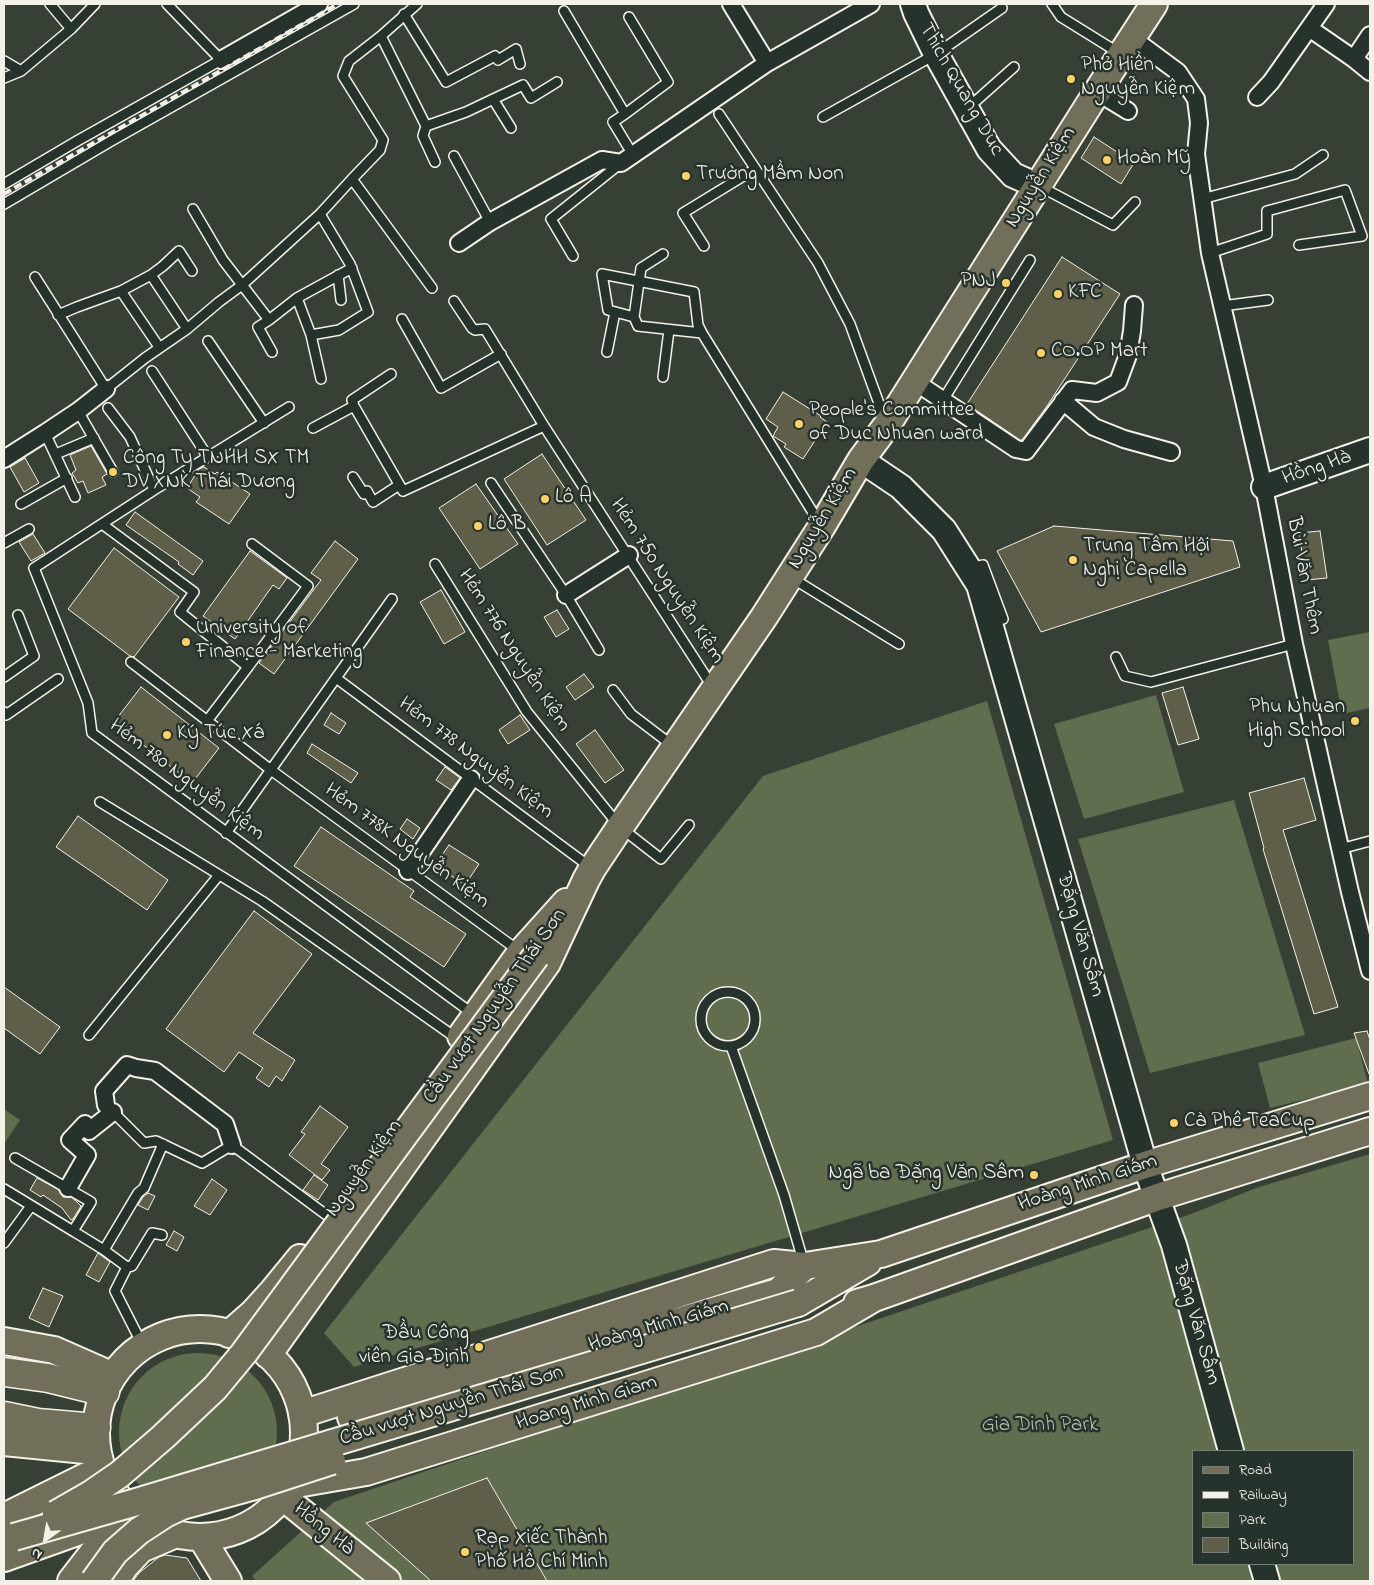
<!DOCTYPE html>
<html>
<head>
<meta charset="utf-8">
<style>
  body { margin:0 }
  #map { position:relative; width:1374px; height:1585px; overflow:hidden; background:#374035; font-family:"Indie Flower",sans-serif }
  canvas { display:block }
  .frame { position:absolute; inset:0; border:5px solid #f4f1e8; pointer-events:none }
  .legend { position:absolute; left:1192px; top:1450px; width:162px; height:115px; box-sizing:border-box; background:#26332d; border:1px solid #787f78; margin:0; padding:6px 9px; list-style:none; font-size:15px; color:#f4f1e8 }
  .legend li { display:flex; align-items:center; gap:10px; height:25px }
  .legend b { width:25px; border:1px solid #787f78 }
  .north { position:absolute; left:20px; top:1515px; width:50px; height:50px; -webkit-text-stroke:4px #26332d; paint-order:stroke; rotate:212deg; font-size:14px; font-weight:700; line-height:20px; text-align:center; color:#f4f1e8 }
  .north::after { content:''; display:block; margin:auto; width:18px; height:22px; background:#f4f1e8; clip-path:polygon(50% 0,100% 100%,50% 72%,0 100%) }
</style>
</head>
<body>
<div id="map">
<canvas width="1374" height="1585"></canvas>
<div class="frame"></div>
<ul class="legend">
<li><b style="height:6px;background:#716e59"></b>Road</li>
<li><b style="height:6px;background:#f4f1e8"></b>Railway</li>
<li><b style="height:14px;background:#606d4f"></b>Park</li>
<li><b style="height:14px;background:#5e5e49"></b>Building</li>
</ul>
<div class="north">N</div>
</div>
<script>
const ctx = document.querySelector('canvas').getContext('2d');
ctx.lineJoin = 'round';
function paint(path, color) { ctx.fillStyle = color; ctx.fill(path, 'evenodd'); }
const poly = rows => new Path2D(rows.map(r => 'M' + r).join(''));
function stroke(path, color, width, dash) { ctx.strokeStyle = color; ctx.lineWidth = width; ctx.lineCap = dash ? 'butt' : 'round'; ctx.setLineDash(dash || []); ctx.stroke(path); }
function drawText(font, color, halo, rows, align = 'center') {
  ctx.font = font + ' "Indie Flower",sans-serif'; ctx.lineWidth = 5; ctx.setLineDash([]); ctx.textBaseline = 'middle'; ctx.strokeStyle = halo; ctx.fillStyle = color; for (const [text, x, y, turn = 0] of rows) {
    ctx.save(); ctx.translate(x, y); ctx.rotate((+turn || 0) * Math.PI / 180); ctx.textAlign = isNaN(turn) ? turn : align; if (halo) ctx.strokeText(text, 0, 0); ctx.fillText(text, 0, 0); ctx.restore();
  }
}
const green = poly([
  [1370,632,1370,708,1342,714,1328,640],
  [1156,695,1184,792,1084,819,1054,724],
  [987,701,1113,1140,354,1367,324,1333,763,776],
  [1234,800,1305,1035,1150,1073,1078,839],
  [1356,1038,1368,1084,1270,1108,1258,1063],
  [4,1109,20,1120,4,1144],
  [1370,1154,1370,1581,256,1581,252,1576,334,1502,1191,1214,1259,1187],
  [1193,1451,1353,1451,1353,1564,1193,1564],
  '119 1432a79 79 0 1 1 158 0a79 79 0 1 1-158 0Z'
]);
const building = poly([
  [1094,137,1134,163,1121,184,1081,158,1094,137],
  [1062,257,1120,294,1047,406,1022,440,1020,440,967,404,1062,257],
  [783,392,821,416,820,417,827,422,803,459,784,447,786,444,773,436,778,427,766,419,783,392],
  [91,446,107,474,102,477,106,485,88,493,83,481,78,483,72,473,76,470,70,455,91,446],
  [542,454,586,520,547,545,504,479,542,454],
  [25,458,39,483,24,492,10,467,25,458],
  [204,467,215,474,217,472,250,494,229,524,196,502,200,497,187,488,199,469,204,467],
  [476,484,518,544,480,569,439,508,476,484],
  [135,512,203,561,193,575,178,564,179,562,126,525,135,512],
  [1054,526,1233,541,1240,567,1041,632,997,551,1054,526],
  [1320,531,1327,578,1306,580,1299,533,1320,531],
  [33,534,45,553,31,561,19,542,33,534],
  [335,541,358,559,274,674,259,663,321,580,311,573,335,541],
  [114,548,179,597,134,657,130,656,68,609,114,548],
  [250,551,287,578,279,589,273,585,235,639,203,616,250,551],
  [441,590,465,632,444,644,420,602,441,590],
  [557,610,569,629,556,637,544,617,557,610],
  [584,674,594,687,575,700,566,687,584,674],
  [141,687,219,748,192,783,114,722,141,687],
  [1183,687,1199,739,1178,745,1162,693,1183,687],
  [331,713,346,723,339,734,324,725,331,713],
  [520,715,530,730,508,744,499,730,520,715],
  [595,730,624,770,605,783,576,744,595,730],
  [312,744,358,773,351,783,307,753,312,744],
  [445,767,460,778,451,790,436,780,445,767],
  [1304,778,1316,820,1283,830,1338,1007,1314,1014,1263,849,1264,848,1249,793,1304,778],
  [78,816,168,880,147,910,56,847,78,816],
  [407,819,420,828,413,839,400,829,407,819],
  [321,827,414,891,410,897,466,934,444,967,294,866,321,827],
  [449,845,479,864,465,885,435,865,449,845],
  [254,911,312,954,253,1033,295,1060,282,1081,276,1076,269,1087,256,1078,263,1068,239,1052,224,1072,166,1029,254,911],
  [4,987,60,1027,40,1054,4,1028,4,987],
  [1367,1031,1370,1040,1370,1074,1369,1074,1354,1033,1367,1031],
  [320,1106,348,1127,321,1164,330,1170,322,1180,289,1155,305,1134,301,1132,320,1106],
  [314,1175,328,1185,318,1200,303,1190,314,1175],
  [37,1178,59,1190,63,1197,71,1197,76,1201,81,1206,73,1219,71,1220,62,1208,43,1195,41,1197,30,1190,37,1178],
  [212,1179,227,1190,210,1215,194,1206,212,1179],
  [148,1193,155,1196,148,1210,138,1205,143,1197,148,1193],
  [174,1231,184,1237,177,1251,166,1245,174,1231],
  [98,1253,110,1262,99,1282,86,1275,98,1253],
  [43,1288,63,1296,49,1327,29,1318,43,1288],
  [487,1478,547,1581,431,1581,366,1523,487,1478],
  [165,1555,187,1558,201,1581,133,1581,139,1573,159,1557,165,1555]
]);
const lane = poly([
  [50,4,71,29],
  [1052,4,1061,17,1119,53],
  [564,11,625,114,613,122,633,155],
  [404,14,446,82,495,56,498,60,516,49,520,64],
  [381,36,426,126],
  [4,61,21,71,71,29,95,4],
  [4,78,21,71],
  [493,99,511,128],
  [968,108,1014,67],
  [625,114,668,82,629,17],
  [719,114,818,263,850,324,885,420],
  [823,117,936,54,1002,8],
  [454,156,490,222],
  [435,162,423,136,426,126,466,112,523,85,531,98,557,82],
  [352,179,432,288],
  [4,184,77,141,221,60,167,4],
  [1041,187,1113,225,1135,202],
  [1202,199,1295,174,1323,155],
  [4,204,111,141,354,4],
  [193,209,223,260,269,320,297,298],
  [320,214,350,264,368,312,339,330,311,335,321,379],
  [704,246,683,213,755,169],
  [1210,253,1267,234,1267,211,1345,190,1362,236,1299,245],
  [573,256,551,219,621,163],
  [151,275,163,266,179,251,192,271],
  [338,275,341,300],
  [35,277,106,389,145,358,187,329,219,302,242,285,320,214,352,179,380,150,383,140,343,76,349,61,381,36,417,4],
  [454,301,472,328,475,330,485,329,544,426,712,686],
  [1222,306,1268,300],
  [58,315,77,307,121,291],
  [634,317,641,268,663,254],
  [402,319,441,388,501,354],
  [269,320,258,327,272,352],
  [702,333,638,326,634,317,608,310,602,274,694,292,698,325,702,333,820,524],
  [311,335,297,298,352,268],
  [208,341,264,423],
  [159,347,121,291,151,275,187,329],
  [607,352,615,312],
  [152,371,208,457],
  [663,377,669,330],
  [943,400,1030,260],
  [354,406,352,400,391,374],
  [289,407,154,490,34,568,88,703,92,733,473,1014],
  [108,408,130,437,154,490],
  [78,411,113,472],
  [313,428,354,406,403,491,544,426],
  [45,433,75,497],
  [56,454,94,438],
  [353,477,364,494,367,491,373,502,399,485],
  [491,483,566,595,599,650],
  [21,504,67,478],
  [102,524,194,592,180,612,248,667,308,586,252,544],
  [4,543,29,529],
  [435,564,527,712,620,827,661,859,689,825],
  [970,568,983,565,1003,619,990,623],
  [792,578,899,644],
  [1116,657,1125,676,1151,682,1294,644],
  [131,662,271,770,519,951],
  [4,677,34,656,18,615],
  [336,678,590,867],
  [613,690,631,714,673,746],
  [4,712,6,715,58,679],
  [207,721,248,667],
  [100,802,262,901,459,1040],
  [226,833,392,599],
  [1340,849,1370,841],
  '701 1019a27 27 0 1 1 54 0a27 27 0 1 1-54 0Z',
  [89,1035,219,875],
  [731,1046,784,1195,804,1264],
  [111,1110,144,1143,156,1141,202,1163,232,1145,329,1217],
  [15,1158,91,1202,73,1231,104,1250,127,1267,115,1291,143,1346],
  [4,1189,73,1231],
  [4,1243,31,1206],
  [104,1250,138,1193,144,1188,163,1144],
  [127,1267,132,1266,152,1233,162,1235]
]);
const street = poly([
  [731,4,767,63],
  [1309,28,1354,59,1370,72],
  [1132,38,1178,72,1196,99,1199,123,1196,154,1210,253,1264,487,1294,644,1350,892,1370,971],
  [1354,59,1370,35],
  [221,60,319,4],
  [1097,92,1128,111],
  [1257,97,1271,82,1326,4],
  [459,243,490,222,602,160,621,163,767,63,871,4],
  [914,381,1016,449,1026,451,1072,390,1097,393,1118,382,1128,355,1132,331,1134,305],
  [1063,401,1094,427,1124,439,1171,452],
  [4,459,45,433,78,411,106,389],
  [566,595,629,555],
  [408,871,471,779],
  [106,1105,104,1091,127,1065,136,1068,155,1071,225,1124,232,1145],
  [68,1188,87,1155,70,1140,85,1124,89,1131,113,1112]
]);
const secondary = poly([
  [913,4,916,13,936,54,989,149,1013,175,1038,186],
  [861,460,901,487,944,530,979,585,1145,1165,1174,1245,1231,1451],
  [1264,487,1370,450],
  [1262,1564,1267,1581]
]);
const primary = poly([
  [461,1036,521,952,566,902],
  [798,1303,868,1262],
  [857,1303,874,1298,1158,1197,1370,1131],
  '96 1433a104 104 0 1 1 208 0a104 104 0 1 1-208 0Z',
  [229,1334,253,1313,273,1291,300,1258],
  [4,1341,54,1350,113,1376],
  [268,1355,547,963,586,880,592,869,620,827,764,617,822,526,861,460,887,425,1097,92,1154,4],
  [302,1414,774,1263,805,1266,881,1254,1145,1165,1370,1096],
  [351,1417,778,1292,805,1266],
  [4,1442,95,1451],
  [291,1485,366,1472,816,1332,874,1298],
  [283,1497,387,1581],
  [4,1517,101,1469],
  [201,1537,228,1581],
  [4,1558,77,1532,97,1523],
  [71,1581,95,1550,134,1514],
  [115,1581,125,1566,141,1549,176,1534]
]);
const highway = poly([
  [4,1372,48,1378,105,1392],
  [4,1416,38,1423,96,1428]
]);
const rail = poly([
  [4,194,338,4]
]);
const primaryBridge = poly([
  [56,1514,91,1494,120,1474,163,1437,215,1388,244,1353,536,956],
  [14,1537,133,1503,798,1303],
  [94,1581,115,1552,139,1531,165,1514,182,1506,255,1486,332,1461]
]);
const markers = [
  [1071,79,5,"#ffd166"],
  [1107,160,5,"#ffd166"],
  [686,176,5,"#ffd166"],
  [1006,283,5,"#ffd166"],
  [1058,294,5,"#ffd166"],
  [1041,353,5,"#ffd166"],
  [799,424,5,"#ffd166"],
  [113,472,5,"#ffd166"],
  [545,499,5,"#ffd166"],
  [478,526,5,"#ffd166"],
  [1073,560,5,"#ffd166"],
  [186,642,5,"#ffd166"],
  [1355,721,5,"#ffd166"],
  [167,735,5,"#ffd166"],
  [1174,1123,5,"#ffd166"],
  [1034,1175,5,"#ffd166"],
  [479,1347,5,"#ffd166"],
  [465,1552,5,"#ffd166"]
];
const poiNames = [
  ["Phở Hiền",1081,67],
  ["Nguyễn Kiệm",1081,91],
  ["Hoàn Mỹ",1117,160],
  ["Trường Mầm Non",696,176],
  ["PNJ",996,283,"right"],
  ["KFC",1068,294],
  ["CO.OP Mart",1051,353],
  ["People's Committee",809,412],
  ["of Duc Nhuan ward",809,436],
  ["Công Ty TNHH SX TM",123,460],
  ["DV XNK Thái Dương",123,484],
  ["Lô A",555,499],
  ["Lô B",488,526],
  ["Trung Tâm Hội",1083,548],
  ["Nghị Capella",1083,572],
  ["University of",196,630],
  ["Finance - Marketing",196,654],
  ["Phu Nhuan",1345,709,"right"],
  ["High School",1345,733,"right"],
  ["Ký Túc Xá",177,735],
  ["Cà Phê TeaCup",1184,1123],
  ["Ngã ba Đặng Văn Sâm",1024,1175,"right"],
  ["Đầu Công",469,1335,"right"],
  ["viên Gia Định",469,1359,"right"],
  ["Rạp Xiếc Thành",475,1540],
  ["Phố Hồ Chí Minh",475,1564]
];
const streetNames = [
  ["Thich Quang Duc",960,90,60],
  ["Nguyễn Kiệm",1042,178,-58],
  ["Hồng Hà",1317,469,-19],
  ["Nguyễn Kiệm",824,519,-59],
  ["Bùi Văn Thêm",1303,576,79],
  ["Hẻm 750 Nguyễn Kiệm",666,582,57],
  ["Hẻm 776 Nguyễn Kiệm",513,651,57],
  ["Hẻm 778 Nguyễn Kiệm",475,759,37],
  ["Hẻm 780 Nguyễn Kiệm",186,781,37],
  ["Hẻm 778K Nguyễn Kiệm",406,847,36],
  ["Đặng Văn Sâm",1079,935,74],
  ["Cầu vượt Nguyễn Thái Sơn",496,1007,-55],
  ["Nguyễn Kiệm",365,1169,-54],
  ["Hoàng Minh Giám",1088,1184,-18],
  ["Đặng Văn Sâm",1195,1323,74],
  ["Hoàng Minh Giám",659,1327,-16],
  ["Hoang Minh Giam",587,1404,-17],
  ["Cầu vượt Nguyễn Thái Sơn",452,1407,-17],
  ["Hồng Hà",323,1530,39]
];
const parkNames = [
  ["Gia Dinh Park",1040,1427]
];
paint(green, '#606d4f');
paint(building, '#5e5e49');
stroke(building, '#f4f1e8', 1);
stroke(lane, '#f4f1e8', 12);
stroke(street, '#f4f1e8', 20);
stroke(secondary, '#f4f1e8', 28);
stroke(primary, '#f4f1e8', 30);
stroke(highway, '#f4f1e8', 31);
stroke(lane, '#26332d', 9);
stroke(street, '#26332d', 16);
stroke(secondary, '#26332d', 24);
stroke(primary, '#716e59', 26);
stroke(highway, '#716e59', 28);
stroke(rail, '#f4f1e8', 4, [8, 4]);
stroke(primaryBridge, '#f4f1e8', 30, []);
stroke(primaryBridge, '#716e59', 26);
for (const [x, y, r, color] of markers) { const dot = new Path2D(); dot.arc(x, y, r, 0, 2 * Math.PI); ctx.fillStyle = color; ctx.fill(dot); stroke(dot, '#26332d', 2); }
drawText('21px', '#f4f1e8', '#26332d', poiNames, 'left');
drawText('21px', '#f4f1e8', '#26332d', streetNames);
drawText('21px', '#b9bcab', '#26332d', parkNames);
</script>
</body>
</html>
